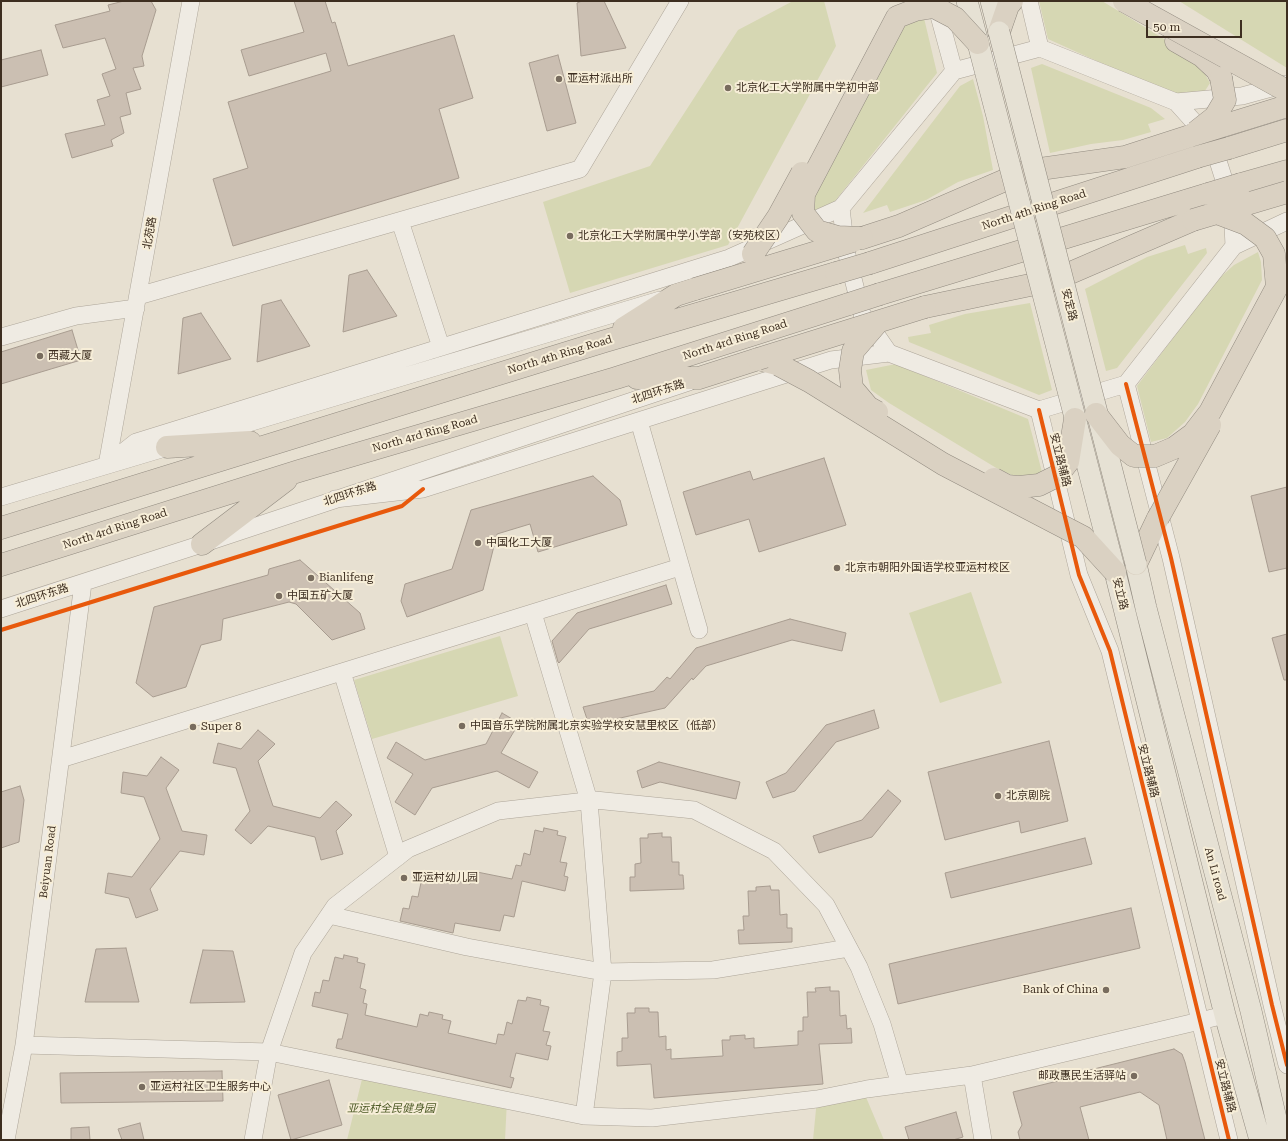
<!DOCTYPE html>
<html>
<head>
<meta charset="utf-8">
<style>
  body { margin:0 }
  #map { position:relative; width:1288px; height:1141px; overflow:hidden; background:#e7e0d1; font-family:"Roboto Serif",serif }
  canvas { display:block }
  .frame { position:absolute; inset:0; border:2px solid #3d2e20; pointer-events:none }
  .scale { position:absolute; left:1146px; top:20px; width:96px; height:18px; box-sizing:border-box; border:2px solid #3d2e20; border-top:0; padding-left:5px; font-size:12px; line-height:14px; white-space:nowrap; color:#3d2e20; -webkit-text-stroke:3px #f7eed8; paint-order:stroke }
</style>
</head>
<body>
<div id="map">
<canvas width="1288" height="1141"></canvas>
<div class="frame"></div>
<div class="scale">50 m</div>
</div>
<script>
const ctx = document.querySelector('canvas').getContext('2d');
ctx.lineJoin = 'round';
function paint(path, color) { ctx.fillStyle = color; ctx.fill(path, 'evenodd'); }
const poly = rows => new Path2D(rows.map(r => 'M' + r).join(''));
function stroke(path, color, width, dash) { ctx.strokeStyle = color; ctx.lineWidth = width; ctx.lineCap = dash ? 'butt' : 'round'; ctx.setLineDash(dash || []); ctx.stroke(path); }
function drawText(font, color, halo, rows, align = 'center') {
  ctx.font = font + ' "Roboto Serif","Noto Sans SC",serif'; ctx.lineWidth = 4; ctx.setLineDash([]); ctx.textBaseline = 'middle'; ctx.strokeStyle = halo; ctx.fillStyle = color; for (const [text, x, y, turn = 0] of rows) {
    ctx.save(); ctx.translate(x, y); ctx.rotate((+turn || 0) * Math.PI / 180); ctx.textAlign = isNaN(turn) ? turn : align; if (halo) ctx.strokeText(text, 0, 0); ctx.fillText(text, 0, 0); ctx.restore();
  }
}
const green = poly([
  [793,1,824,1,836,46,728,245,570,293,543,202,650,166,738,30],
  [1039,1,1102,1,1174,45,1201,67,1210,83,1203,94,1170,94,1048,39],
  [1179,1,1287,1,1287,68],
  [924,18,937,73,827,211,814,217,809,184,888,44,907,24],
  [1042,64,1151,108,1165,119,1148,124,1151,132,1123,140,1091,144,1050,153,1031,68],
  [973,79,983,116,993,170,958,182,926,200,890,212,887,205,863,213,960,86],
  [1185,245,1188,254,1206,248,1207,253,1117,368,1106,371,1085,289,1147,257],
  [1258,252,1261,262,1262,280,1198,404,1185,422,1167,438,1151,442,1137,386,1215,282,1234,265],
  [1030,303,1052,390,1039,395,909,342,908,337,931,333,929,325,965,314],
  [896,364,1028,419,1042,472,1028,477,1012,475,998,469,889,403,871,390,866,370],
  [971,592,1002,683,940,703,909,613],
  [500,636,518,696,372,739,354,680],
  [364,1071,507,1100,505,1140,347,1140],
  [863,1090,884,1140,813,1140,817,1099]
]);
const building = poly([
  [124,1,151,1,156,10,142,56,144,66,133,68,141,89,126,93,131,114,120,117,124,133,111,140,113,146,72,158,65,134,105,125,97,100,110,96,102,74,116,69,105,38,63,48,55,25,110,11,108,5,124,1],
  [294,1,325,1,332,23,335,22,348,66,454,35,473,98,439,109,459,178,233,246,213,179,248,168,228,102,331,71,326,53,249,76,241,50,304,32,294,1],
  [582,1,604,1,626,48,581,56,577,3,582,1],
  [41,50,48,75,1,87,1,60,41,50],
  [558,55,576,123,547,131,529,63,558,55],
  [367,270,397,316,343,332,349,275,367,270],
  [281,300,310,346,257,362,262,305,281,300],
  [201,313,231,359,178,374,183,318,201,313],
  [72,330,81,360,1,384,1,352,72,330],
  [824,458,846,525,759,552,749,519,696,535,683,492,750,471,753,480,824,458],
  [593,476,620,500,627,525,538,552,530,524,497,534,483,590,407,617,401,601,405,584,452,569,471,510,593,476],
  [1287,487,1287,568,1269,572,1251,496,1287,487],
  [300,560,360,613,365,629,332,640,296,604,289,602,223,619,221,640,201,645,186,687,153,697,136,683,154,607,268,575,269,569,300,560],
  [666,585,672,604,589,629,559,663,558,662,552,641,577,613,666,585],
  [790,619,846,633,842,651,792,640,706,666,693,680,692,678,665,708,589,725,583,707,654,691,667,677,670,679,696,648,790,619],
  [1287,634,1287,680,1284,680,1272,638,1287,634],
  [874,710,879,728,836,742,795,791,773,798,766,782,786,773,826,725,874,710],
  [502,713,519,723,501,753,538,772,529,788,497,771,432,788,415,815,395,802,413,774,387,758,396,742,425,760,486,744,502,713],
  [258,730,275,744,258,761,273,806,320,818,336,801,352,815,336,831,343,854,321,860,315,837,268,826,251,844,235,830,250,811,236,768,213,763,218,743,241,749,258,730],
  [1049,741,1068,821,1021,833,1019,821,945,840,928,772,1049,741],
  [161,757,179,770,166,788,182,831,207,835,204,855,180,851,150,889,158,910,136,918,129,898,105,893,108,873,132,877,160,839,144,797,121,793,123,772,147,776,161,757],
  [659,762,740,782,736,799,660,782,642,788,637,771,659,762],
  [20,786,24,800,19,842,1,848,1,792,20,786],
  [888,790,901,801,872,837,819,853,813,836,862,820,888,790],
  [544,828,558,831,557,835,566,837,560,862,567,863,564,876,568,877,565,891,522,881,514,917,504,915,500,931,455,923,453,933,400,921,403,908,409,909,412,896,418,897,423,873,431,875,432,871,446,874,445,878,470,884,472,871,512,879,516,865,521,866,524,853,530,855,535,830,543,832,544,828],
  [662,833,662,837,671,837,672,862,679,862,679,875,683,875,684,889,630,891,630,877,635,877,635,864,641,863,640,838,648,838,648,834,662,833],
  [1085,838,1092,864,951,898,945,873,1085,838],
  [770,886,771,890,779,890,780,915,787,914,787,928,792,928,792,942,739,944,738,930,744,930,743,916,749,916,748,891,756,891,756,887,770,886],
  [1131,908,1140,948,898,1004,889,964,1131,908],
  [126,948,139,1002,85,1002,96,949,126,948],
  [203,950,233,951,245,1002,190,1003,203,950],
  [344,955,358,958,357,962,365,964,360,988,366,990,363,1003,367,1004,365,1015,417,1027,420,1014,428,1016,429,1012,443,1015,442,1019,451,1021,448,1033,496,1044,498,1034,504,1035,507,1022,512,1024,518,1000,526,1001,527,997,541,1000,540,1005,549,1007,543,1031,550,1032,546,1045,551,1046,548,1060,516,1053,510,1077,514,1078,511,1088,336,1048,338,1039,342,1039,348,1014,312,1006,315,992,320,993,323,980,329,981,335,957,343,959,344,955],
  [830,987,830,991,839,991,840,1016,846,1015,847,1029,851,1028,852,1043,819,1044,823,1084,654,1098,651,1064,617,1066,617,1052,622,1051,622,1038,628,1038,627,1013,635,1013,635,1008,649,1008,649,1012,658,1012,659,1037,666,1036,666,1050,671,1049,671,1059,723,1056,722,1040,730,1040,730,1036,745,1035,745,1039,754,1038,754,1048,798,1045,798,1031,803,1031,803,1017,808,1017,807,992,816,992,815,988,830,987],
  [1174,1049,1182,1054,1185,1062,1205,1140,1167,1140,1159,1105,1140,1092,1080,1107,1089,1140,1020,1140,1018,1132,1022,1125,1013,1092,1062,1080,1062,1077,1174,1049],
  [222,1071,223,1101,61,1103,60,1073,222,1071],
  [329,1080,342,1125,291,1140,278,1095,329,1080],
  [956,1112,963,1137,953,1140,909,1140,905,1127,956,1112],
  [140,1123,144,1140,122,1140,118,1129,140,1123],
  [89,1127,90,1140,71,1140,71,1128,89,1127]
]);
const minor = poly([
  [935,1,954,71],
  [1029,1,1040,48],
  [1176,102,1242,96,1286,84],
  [841,208,846,251,862,314,889,353],
  [400,221,441,347],
  [138,296,580,169,680,1],
  [1,337,76,316,136,308],
  [1126,384,1171,558,1272,1005,1287,1065],
  [1039,410,1079,575,1110,651,1229,1140],
  [639,421,699,630],
  [107,465,136,442,729,258,841,208,954,71,1040,48,1176,102,1212,142,1232,205,1234,246],
  [107,465,191,1],
  [1,497,660,300],
  [335,499,423,489,831,360,889,353,1039,410,1126,384,1234,246,1287,221],
  [1,609,202,544,689,382],
  [533,613,589,801,603,972,584,1116],
  [342,672,398,857],
  [61,759,680,567],
  [329,915,467,947,603,972,713,970,849,948],
  [24,1045,269,1052,584,1116,652,1118,817,1099,867,1089,972,1075,1225,1015],
  [972,1075,983,1140],
  [6,1140,24,1045,83,583],
  [253,1140,269,1052,303,953,335,906,408,849,498,811,595,800,694,810,774,851,826,905,859,967,882,1024,900,1085]
]);
const major = poly([
  [967,1,978,43],
  [991,1,999,32],
  [1136,564,1146,608,1251,1011,1281,1140],
  [1115,572,1225,1015,1260,1140]
]);
const highway = poly([
  [999,32,1008,6,1012,1],
  [1176,41,1202,56,1217,70,1221,78],
  [1229,148,1287,130],
  [1241,184,1287,171],
  [862,238,899,226,1026,171,1125,157,1190,136],
  [870,263,1197,157],
  [880,294,1208,194],
  [925,307,1054,280,1193,220],
  [624,328,676,295,695,289],
  [637,378,699,378,758,359,777,364],
  [167,447,250,442],
  [1,528,602,342,836,273],
  [202,544,286,480],
  [1136,564,1158,518],
  [1,565,299,471,616,378,849,304]
]);
const majorBridge = poly([
  [999,32,1136,564],
  [978,43,1115,572]
]);
const highwayBridge = poly([
  [1124,1,1287,91],
  [1196,132,1215,117,1225,100,1221,78],
  [1190,136,1287,106],
  [1197,157,1229,148],
  [1208,194,1241,184],
  [1193,220,1287,192],
  [862,238,838,237,817,231,803,213,804,194,897,17,915,10,934,7,955,18,978,43],
  [753,254,778,217,802,173],
  [836,273,870,263],
  [695,289,853,241],
  [849,304,880,294],
  [758,359,925,307],
  [779,365,809,381,943,464,1083,537,1115,572],
  [877,412,868,407,852,388,850,370,853,351,877,323],
  [1096,414,1120,445,1134,456,1155,456,1174,448,1193,434,1210,412,1277,287,1274,254,1265,238,1246,224,1217,213],
  [994,479,1007,486,1019,487,1039,485,1057,476,1068,462,1075,419],
  [1158,518,1210,425]
]);
const cycleway = poly([
  [1126,384,1171,558,1272,1005,1287,1065],
  [1039,410,1079,575,1110,651,1229,1140],
  [1,630,402,506,423,489]
]);
const markers = [
  [559,79,4,"#786c5e"],
  [728,88,4,"#786c5e"],
  [570,236,4,"#786c5e"],
  [40,356,4,"#786c5e"],
  [478,543,4,"#786c5e"],
  [837,568,4,"#786c5e"],
  [311,578,4,"#786c5e"],
  [279,596,4,"#786c5e"],
  [462,726,4,"#786c5e"],
  [193,727,4,"#786c5e"],
  [998,796,4,"#786c5e"],
  [404,878,4,"#786c5e"],
  [1106,990,4,"#786c5e"],
  [1134,1076,4,"#786c5e"],
  [142,1087,4,"#786c5e"]
];
const poiNames = [
  ["亚运村派出所",567,79],
  ["北京化工大学附属中学初中部",736,88],
  ["北京化工大学附属中学小学部（安苑校区）",578,236],
  ["西藏大厦",48,356],
  ["中国化工大厦",486,543],
  ["北京市朝阳外国语学校亚运村校区",845,568],
  ["Bianlifeng",319,578],
  ["中国五矿大厦",287,596],
  ["中国音乐学院附属北京实验学校安慧里校区（低部）",470,726],
  ["Super 8",201,727],
  ["北京剧院",1006,796],
  ["亚运村幼儿园",412,878],
  ["Bank of China",1098,990,"right"],
  ["邮政惠民生活驿站",1126,1076,"right"],
  ["亚运村社区卫生服务中心",150,1087]
];
const streetNames = [
  ["North 4th Ring Road",1034,210,-18],
  ["北苑路",150,233,-80],
  ["安定路",1069,305,76],
  ["North 4rd Ring Road",735,340,-18],
  ["North 4th Ring Road",560,355,-17],
  ["北四环东路",658,392,-18],
  ["North 4rd Ring Road",425,434,-16],
  ["安立路辅路",1060,460,76],
  ["北四环东路",350,494,-18],
  ["North 4rd Ring Road",115,529,-18],
  ["安立路",1120,594,76],
  ["北四环东路",42,596,-18],
  ["安立路辅路",1148,771,76],
  ["Beiyuan Road",48,862,-83],
  ["An Li road",1215,874,75],
  ["安立路辅路",1225,1086,76]
];
const parkNames = [
  ["亚运村全民健身园",391,1109]
];
paint(green, '#d6d7b3');
paint(building, '#cbbfb2');
stroke(building, '#a89c90', 1);
stroke(minor, '#ada599', 18);
stroke(major, '#928b80', 22);
stroke(highway, '#928b80', 23);
stroke(minor, '#efebe3', 17);
stroke(major, '#e6e1d4', 21);
stroke(highway, '#dad1c2', 22);
stroke(majorBridge, '#928b80', 22, []);
stroke(highwayBridge, '#928b80', 23, []);
stroke(majorBridge, '#e6e1d4', 21);
stroke(highwayBridge, '#dad1c2', 22);
stroke(cycleway, '#e8590c', 4);
for (const [x, y, r, color] of markers) { const dot = new Path2D(); dot.arc(x, y, r, 0, 2 * Math.PI); ctx.fillStyle = color; ctx.fill(dot); stroke(dot, '#f7eed8', 1.5); }
drawText('11px', '#3d2e20', '#f7eed8', poiNames, 'left');
drawText('11px', '#3d2e20', '#f7eed8', streetNames);
drawText('italic 11px', '#4d5a26', '#f7eed8', parkNames);
</script>
</body>
</html>
